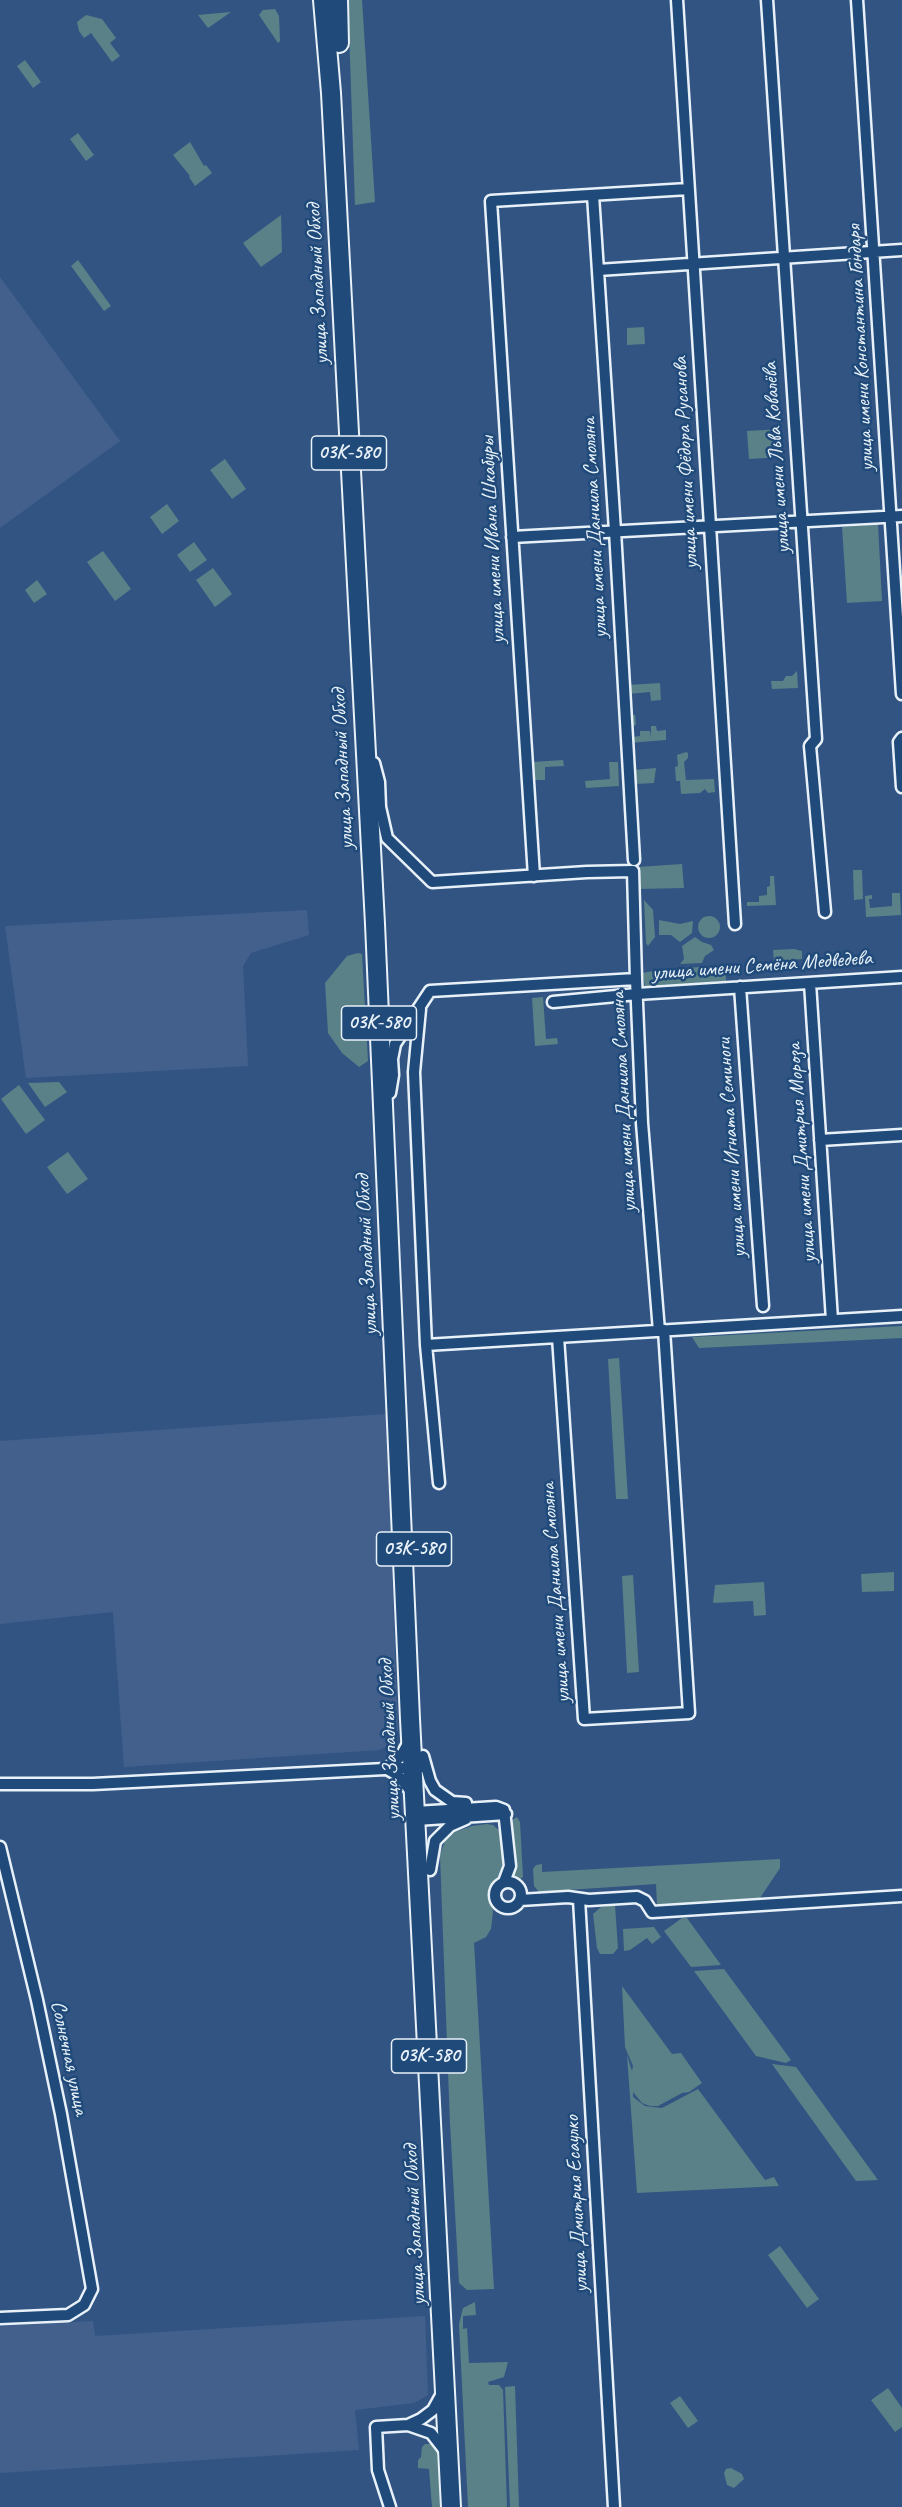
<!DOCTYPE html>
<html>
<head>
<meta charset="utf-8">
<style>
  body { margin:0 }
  canvas { display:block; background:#315483 }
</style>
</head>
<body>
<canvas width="902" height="2507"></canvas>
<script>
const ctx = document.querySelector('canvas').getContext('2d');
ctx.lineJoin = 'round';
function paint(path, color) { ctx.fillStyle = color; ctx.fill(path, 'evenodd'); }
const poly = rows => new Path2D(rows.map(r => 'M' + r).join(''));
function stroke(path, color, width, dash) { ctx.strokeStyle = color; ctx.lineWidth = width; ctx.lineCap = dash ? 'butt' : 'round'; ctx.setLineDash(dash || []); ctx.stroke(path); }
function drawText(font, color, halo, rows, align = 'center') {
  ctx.font = font + ' Caveat,sans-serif'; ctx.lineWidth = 5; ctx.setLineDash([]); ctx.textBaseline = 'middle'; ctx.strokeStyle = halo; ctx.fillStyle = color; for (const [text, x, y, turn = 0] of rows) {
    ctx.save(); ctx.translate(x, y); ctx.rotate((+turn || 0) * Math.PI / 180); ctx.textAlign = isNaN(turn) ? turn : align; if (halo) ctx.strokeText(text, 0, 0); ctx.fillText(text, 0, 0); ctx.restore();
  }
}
const built = poly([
  [0,277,120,441,0,528],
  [307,910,309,935,251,953,243,966,248,1066,26,1078,5,926],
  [386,1414,398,1729,395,1739,388,1746,379,1750,124,1767,113,1612,0,1624,0,1441],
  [425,2316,428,2395,414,2403,355,2410,359,2450,0,2473,0,2326,93,2321,95,2336]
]);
const green = poly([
  [348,0,362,0,375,202,355,205],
  [275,9,279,16,280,41,278,43,259,15,263,10],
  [231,12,208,28,198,15],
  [86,15,102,19,116,38,110,43,120,56,112,62,91,33,84,38,79,31,77,22],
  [25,60,41,82,33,88,17,66],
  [78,133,94,155,86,161,70,139],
  [190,142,204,166,206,165,212,173,195,186,189,177,190,176,173,155],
  [281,215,282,252,261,267,243,243],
  [78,260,111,306,104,311,71,266],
  [644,327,645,344,627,345,627,328],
  [781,429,783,457,749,459,747,431],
  [225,459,246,489,232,499,210,470],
  [167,504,179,521,162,534,150,517],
  [878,524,882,601,847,603,842,527],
  [194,542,207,560,190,572,177,555],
  [103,551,131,589,115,601,87,562],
  [213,568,232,594,215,607,196,580],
  [37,580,47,594,34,603,25,590],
  [797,671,798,688,772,689,771,681,783,681,786,676,792,676],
  [660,683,661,700,651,701,650,692,628,694,628,685],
  [629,709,632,709,632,715,635,715,636,725,632,726,633,737,640,736,640,731,650,731,651,737,651,726,656,726,657,731,666,730,666,740,628,743],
  [686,752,688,753,688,758,684,762,686,780,714,779,715,792,708,793,705,789,700,793,681,794,680,781,676,781,675,767,678,766,677,755],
  [563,760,564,766,545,767,545,780,534,780,533,762],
  [609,762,618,762,619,786,586,788,585,781,610,779],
  [656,768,654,783,635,784,634,770],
  [682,864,684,888,638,889,637,867],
  [853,870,862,870,863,899,854,900],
  [770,876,774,876,776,905,747,906,747,902,759,902,759,896,767,895,767,887,770,886],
  [892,893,900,893,901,915,866,917,865,896,872,895,872,899,869,899,870,908,892,906],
  [644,900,653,910,655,937,648,946,646,943],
  '698 927a11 11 0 1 1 22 0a11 11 0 1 1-22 0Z',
  [659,920,680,924,693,921,692,933,680,942,671,935,659,935],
  [695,937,702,942,711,945,714,950,705,956,702,963,680,964,684,959,682,946],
  [794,949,802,951,802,959,774,961,773,950],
  [358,953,362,954,368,1061,359,1067,342,1053,328,1033,325,983,347,956],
  [725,965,726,981,645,987,643,973,653,971,666,974,675,969],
  [543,997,546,1039,557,1038,558,1044,535,1046,532,998],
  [59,1082,67,1092,45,1107,28,1083],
  [19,1085,45,1120,26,1134,1,1099],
  [68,1152,88,1179,67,1194,47,1167],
  [902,1326,902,1338,699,1348,692,1337],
  [619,1358,628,1499,616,1499,608,1359],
  [894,1572,894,1591,862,1592,861,1574],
  [633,1575,639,1672,627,1673,622,1576],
  [764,1582,766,1615,754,1616,753,1601,713,1603,715,1585],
  [517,1817,520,1822,523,1877,518,1881,514,1878,510,1821],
  [487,1824,493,1825,500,1831,503,1863,491,1894,493,1912,491,1929,486,1937,474,1943,494,2289,467,2290,459,2283,450,2124,440,1855,445,1841,455,1832,472,1826],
  [780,1859,780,1868,760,1898,657,1905,656,1884,539,1892,534,1886,533,1869,536,1865,542,1864,542,1872],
  [615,1905,618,1948,613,1954,600,1954,597,1948,593,1914,601,1907],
  [682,1918,687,1918,721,1965,691,1967,664,1931],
  [654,1927,661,1937,652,1944,647,1938,630,1950,624,1951,623,1929],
  [724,1969,791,2060,786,2063,756,2056,694,1971],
  [622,1986,672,2054,681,2053,702,2083,689,2092,682,2093,658,2106,650,2106,642,2103,633,2092,633,2097,645,2106,662,2108,698,2089,765,2180,774,2177,779,2186,637,2193,627,2055,632,2071,633,2066,625,2047],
  [772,2064,796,2067,878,2180,856,2181],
  [780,2246,819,2299,807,2308,768,2255],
  [475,2302,476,2315,463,2316,463,2329,467,2328,469,2363,508,2362,504,2377,488,2382,489,2385,499,2385,503,2390,507,2507,468,2507,459,2324,463,2308],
  [515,2386,519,2507,510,2507,505,2387],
  [888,2388,902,2408,902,2427,895,2432,871,2400],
  [680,2396,698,2421,688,2428,670,2403],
  [425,2444,433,2444,440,2450,447,2507,432,2507,429,2469,418,2468,418,2460,421,2457,422,2447],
  [731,2468,742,2474,744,2479,734,2488,727,2485,724,2473,726,2469]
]);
const minor = poly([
  [677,0,735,924],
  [767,0,816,739,810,746,825,912],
  [857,0,902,694],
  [593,195,615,531,634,860],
  [598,270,902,250],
  [512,537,902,516],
  [902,738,899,742,902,787],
  [374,763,379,782,380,807,387,838,432,882,587,872,633,871,636,979,430,991,395,1044,392,1059,393,1075,390,1093],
  [534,876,491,201,688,189],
  [636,979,642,1123,659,1331],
  [810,983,832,1320],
  [740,987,763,1306],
  [553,1002,637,994,902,977],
  [420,1009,414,1072,426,1345,439,1483],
  [820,1140,902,1135],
  [558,1337,584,1719,689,1713,664,1330],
  [426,1345,902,1316],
  [423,1756,430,1781,435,1790,452,1802,466,1803],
  [387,1769,401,1756,409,1742],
  [387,1769,399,1776,412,1793],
  [0,1784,93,1784,424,1767],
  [416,1812,496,1807,504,1810,510,1866,504,1882],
  [416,1820,506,1814],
  [0,1847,37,2000,61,2114,92,2289,84,2305,68,2315,0,2318],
  [430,1870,435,1841,450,1826,466,1819],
  '495 1895a13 13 0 1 1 26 0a13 13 0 1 1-26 0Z',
  [579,1899,614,2507],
  [520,1900,568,1897,589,1900,637,1897,645,1901,652,1912,902,1896],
  [408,2425,431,2433,445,2451],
  [390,2507,378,2470,376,2427,408,2425,421,2419,433,2410,443,2392]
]);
const trunk = poly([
  [323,0,331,93,375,924,410,1719,451,2507],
  [338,0,339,43]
]);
const shields = [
  [349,453,75],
  [379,1023,75],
  [414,1549,75],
  [429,2056,75]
];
const shieldNames = [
  ["03К-580",349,453],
  ["03К-580",379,1023],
  ["03К-580",414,1549],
  ["03К-580",429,2056]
];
const streetNames = [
  ["улица Западный Обход",318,284,-93],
  ["улица имени Константина Гондаря",861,348,-93],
  ["улица имени Льва Ковалёва",777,458,-94],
  ["улица имени Фёдора Русанова",686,463,-93],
  ["улица имени Даниила Смоляна",595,528,-93],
  ["улица имени Ивана Шкабуры",493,540,-93],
  ["улица Западный Обход",343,769,-93],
  ["улица имени Семёна Медведева",762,966,-4],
  ["улица имени Даниила Смоляна",624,1102,-93],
  ["улица имени Игната Семиноги",732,1148,-94],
  ["улица имени Дмитрия Мороза",802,1153,-94],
  ["улица Западный Обход",367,1255,-93],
  ["улица имени Даниила Смоляна",556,1593,-94],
  ["улица Западный Обход",390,1740,-93],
  ["Солнечная улица",69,2058,78],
  ["улица Дмитрия Есаулко",577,2204,-93],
  ["улица Западный Обход",415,2225,-93]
];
paint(built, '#43608d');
paint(green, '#598187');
stroke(minor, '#e8f1f8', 15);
stroke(trunk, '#e8f1f8', 22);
stroke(minor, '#1f4a7a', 10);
stroke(trunk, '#1f4a7a', 18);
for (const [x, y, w] of shields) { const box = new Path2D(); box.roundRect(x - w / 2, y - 17, w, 34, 4.5); ctx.fillStyle = '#1f4a7a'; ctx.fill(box); stroke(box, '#e8f1f8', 1.5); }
drawText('bold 20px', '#e8f1f8', null, shieldNames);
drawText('21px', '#e8f1f8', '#1f4a7a', streetNames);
</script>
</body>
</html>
